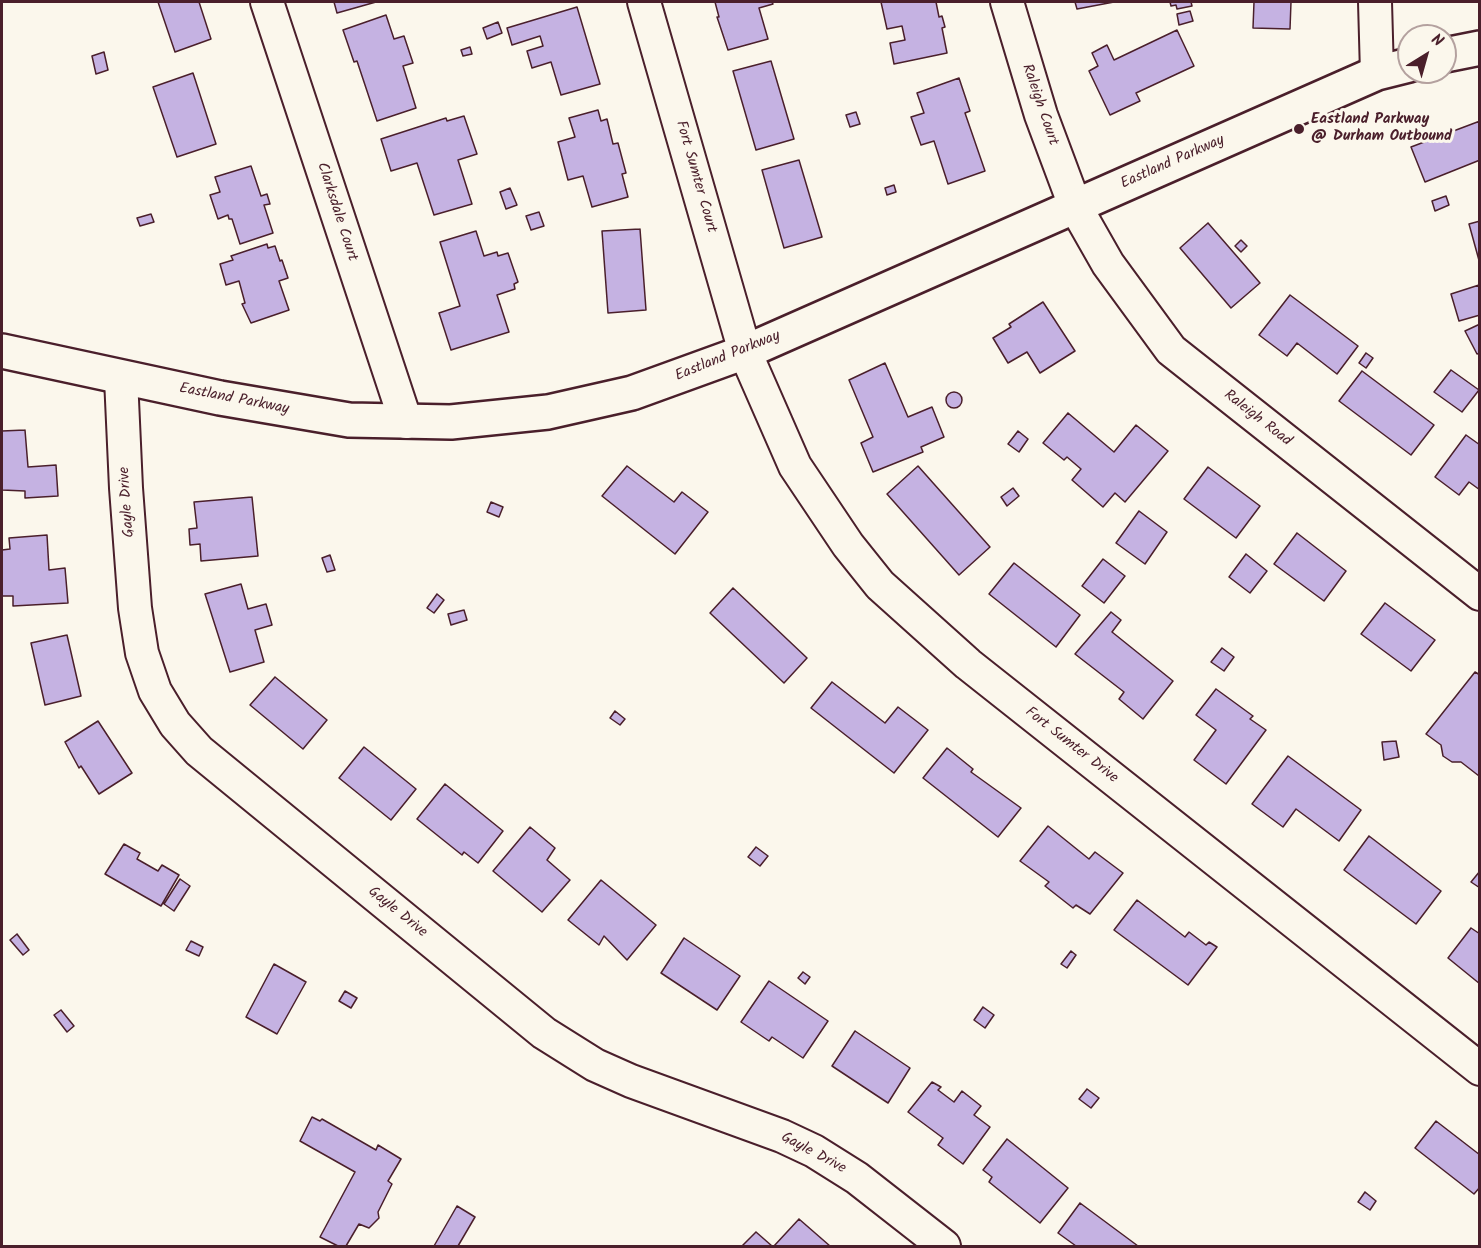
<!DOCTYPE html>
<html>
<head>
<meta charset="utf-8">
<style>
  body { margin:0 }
  #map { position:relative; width:1481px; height:1248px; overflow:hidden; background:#fbf7ec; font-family:Kalam,sans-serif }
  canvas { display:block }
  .frame { position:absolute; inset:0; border:3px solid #4a1f2b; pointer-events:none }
  .north { position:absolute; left:1397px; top:24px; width:60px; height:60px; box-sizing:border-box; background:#fbf7ec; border:2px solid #b4a19f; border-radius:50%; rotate:37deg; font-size:16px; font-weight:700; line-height:24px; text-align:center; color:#4a1f2b }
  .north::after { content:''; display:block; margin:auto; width:21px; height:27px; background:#4a1f2b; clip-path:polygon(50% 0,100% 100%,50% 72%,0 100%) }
</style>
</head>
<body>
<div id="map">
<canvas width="1481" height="1248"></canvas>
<div class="frame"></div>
<div class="north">N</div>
</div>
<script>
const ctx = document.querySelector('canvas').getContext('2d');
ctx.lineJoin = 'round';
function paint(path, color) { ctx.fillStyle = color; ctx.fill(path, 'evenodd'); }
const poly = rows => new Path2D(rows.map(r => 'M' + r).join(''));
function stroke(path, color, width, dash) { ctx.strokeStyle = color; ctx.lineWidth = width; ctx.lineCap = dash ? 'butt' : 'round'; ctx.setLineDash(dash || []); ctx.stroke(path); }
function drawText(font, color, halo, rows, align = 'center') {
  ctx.font = font + ' Kalam,sans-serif'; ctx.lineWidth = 6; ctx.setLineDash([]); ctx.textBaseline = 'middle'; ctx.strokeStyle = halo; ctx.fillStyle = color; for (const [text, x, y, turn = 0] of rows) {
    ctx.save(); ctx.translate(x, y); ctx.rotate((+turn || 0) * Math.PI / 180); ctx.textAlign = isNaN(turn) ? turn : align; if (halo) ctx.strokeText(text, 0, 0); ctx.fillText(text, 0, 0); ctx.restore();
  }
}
const building = poly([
  [158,2,199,2,211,39,175,52,158,2],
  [334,2,376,2,337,13,334,2],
  [715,2,772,2,773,4,759,8,768,39,728,50,717,17,719,17,715,2],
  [881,2,936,2,939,17,942,16,945,27,942,28,947,53,894,64,890,43,905,40,902,26,887,29,881,2],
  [1075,2,1114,2,1077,9,1075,2],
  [1170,2,1191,2,1192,6,1177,9,1176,5,1171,6,1170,2],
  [1240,2,1291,2,1290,29,1253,28,1254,2,1240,2],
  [577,7,600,84,561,95,551,62,532,68,527,51,543,46,540,36,512,45,507,28,577,7],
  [1190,11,1193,21,1179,25,1177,14,1190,11],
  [386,15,394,39,404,36,413,63,403,66,416,108,377,121,357,61,354,62,343,30,386,15],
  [498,22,502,33,487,39,483,28,498,22],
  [1177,30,1194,66,1136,93,1140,101,1110,115,1089,71,1098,66,1092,53,1107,45,1114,60,1177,30],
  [470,47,472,54,463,56,461,50,470,47],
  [104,52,108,70,96,74,92,56,104,52],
  [771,61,794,139,756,150,733,71,771,61],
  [193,73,216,144,177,157,153,87,193,73],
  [959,78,970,111,965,113,985,171,948,184,934,141,921,145,911,117,924,113,917,93,959,78],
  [598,110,601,121,607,119,613,144,618,143,626,173,622,174,628,197,592,207,583,176,568,180,558,142,575,137,569,118,598,110],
  [856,112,860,124,850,127,846,115,856,112],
  [464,116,477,154,458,160,472,204,434,215,417,163,391,171,381,139,446,118,447,121,464,116],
  [1480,121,1480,160,1425,182,1411,147,1480,121],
  [799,160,822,237,784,248,762,170,799,160],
  [251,166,261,196,267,194,270,204,264,205,273,233,240,244,232,219,229,219,228,215,218,219,210,195,220,192,215,177,251,166],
  [894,185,896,192,887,195,885,188,894,185],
  [510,188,517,205,506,209,500,192,510,188],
  [1446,196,1449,205,1435,211,1432,201,1446,196],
  [539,212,544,226,531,230,526,216,539,212],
  [151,214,154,222,140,226,137,218,151,214],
  [1480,221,1480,264,1469,224,1480,221],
  [1208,223,1260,283,1231,308,1180,248,1208,223],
  [640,229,646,310,608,313,602,231,640,229],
  [476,231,484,256,497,252,498,256,508,253,518,282,514,284,515,289,497,295,509,332,451,350,439,313,460,306,440,242,476,231],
  [1241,240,1247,246,1241,252,1235,246,1241,240],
  [267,244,268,248,275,246,280,261,282,260,288,278,279,281,289,310,251,323,242,304,245,303,239,281,226,285,220,264,233,260,231,256,267,244],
  [1479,285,1480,315,1459,321,1451,294,1479,285],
  [1290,295,1358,346,1337,374,1297,343,1287,356,1259,335,1290,295],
  [1043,302,1075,351,1040,373,1027,352,1008,363,993,338,1011,327,1009,324,1043,302],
  [1480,324,1480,353,1477,354,1465,331,1480,324],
  [1366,353,1373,358,1366,368,1359,363,1366,353],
  [885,363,908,417,932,407,944,437,921,447,923,452,873,472,861,443,873,437,849,380,885,363],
  [1451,370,1479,390,1462,412,1434,392,1451,370],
  [1362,371,1434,425,1411,455,1339,401,1362,371],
  '946 400a8 8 0 1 1 16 0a8 8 0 1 1-16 0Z',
  [1068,413,1114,452,1136,425,1168,451,1125,502,1115,493,1103,507,1072,480,1081,469,1067,457,1064,460,1043,443,1068,413],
  [25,430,28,467,56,465,58,496,25,498,25,491,2,490,2,431,25,430],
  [1018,431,1028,439,1019,452,1008,444,1018,431],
  [1466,435,1480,445,1480,490,1469,482,1459,495,1435,477,1466,435],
  [627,466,674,502,682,492,708,512,675,554,602,496,627,466],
  [918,466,990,547,959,575,887,494,918,466],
  [1208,467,1260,506,1236,538,1184,499,1208,467],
  [1013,488,1019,496,1007,506,1001,497,1013,488],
  [252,497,258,556,201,561,200,544,190,545,189,529,197,528,194,502,252,497],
  [491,502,503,507,499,517,487,512,491,502],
  [1139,511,1167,532,1145,564,1116,543,1139,511],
  [1297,533,1346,571,1324,601,1274,564,1297,533],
  [47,535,49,570,65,568,68,603,13,606,13,596,2,596,2,550,10,549,9,538,47,535],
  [1246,554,1267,571,1250,593,1229,577,1246,554],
  [330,555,335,570,327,572,322,558,330,555],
  [1103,559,1125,576,1104,603,1082,586,1103,559],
  [1014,563,1080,615,1056,647,989,594,1014,563],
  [241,584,248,609,266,604,272,625,255,630,264,662,230,672,205,594,241,584],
  [733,588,807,658,784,683,710,613,733,588],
  [437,594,444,600,434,613,427,608,437,594],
  [1385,603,1435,640,1411,671,1361,634,1385,603],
  [464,610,467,620,451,625,448,614,464,610],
  [1111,612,1121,620,1112,632,1173,681,1143,719,1119,699,1124,692,1075,654,1111,612],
  [67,635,81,696,45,705,31,643,67,635],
  [1222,648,1234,657,1224,671,1211,662,1222,648],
  [1475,672,1480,675,1479,776,1461,762,1452,762,1443,756,1441,745,1426,734,1475,672],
  [275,677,327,720,303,749,250,705,275,677],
  [832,682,885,723,898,707,928,730,894,773,811,708,832,682],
  [1216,689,1253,716,1250,719,1266,730,1226,784,1194,760,1216,730,1196,715,1216,689],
  [615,711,625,719,620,725,610,718,615,711],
  [98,721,132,773,99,794,81,766,79,768,65,742,98,721],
  [1396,741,1399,757,1384,760,1382,742,1396,741],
  [364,747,416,789,391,820,339,778,364,747],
  [947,748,973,769,971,772,1021,808,998,837,923,778,947,748],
  [1288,756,1361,810,1339,841,1296,809,1283,827,1252,804,1288,756],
  [445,784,503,831,478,863,464,852,462,855,417,819,445,784],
  [1048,826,1089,859,1095,852,1123,873,1090,914,1076,905,1073,908,1045,886,1049,882,1020,861,1048,826],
  [530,827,555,848,547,860,570,880,542,912,493,871,530,827],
  [1369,836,1441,891,1416,924,1344,870,1369,836],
  [124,844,140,853,137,859,158,871,162,865,179,875,161,906,105,874,124,844],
  [756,847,768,856,760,866,748,857,756,847],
  [1480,871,1480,888,1471,882,1480,871],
  [180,879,190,886,174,911,164,904,180,879],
  [601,880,656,925,627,960,604,936,599,945,568,920,601,880],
  [1137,900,1185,937,1189,932,1206,945,1209,942,1217,947,1188,985,1114,930,1137,900],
  [1471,928,1480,934,1480,984,1448,958,1471,928],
  [17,934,29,950,23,955,10,940,17,934],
  [684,938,740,976,717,1010,661,973,684,938],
  [191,941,203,947,199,956,186,950,191,941],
  [1071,951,1076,955,1067,968,1061,964,1071,951],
  [274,964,306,982,277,1034,246,1017,274,964],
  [803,972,810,977,805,984,798,978,803,972],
  [769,981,828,1021,803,1058,772,1037,769,1041,741,1022,769,981],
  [345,991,357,998,351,1008,339,1001,345,991],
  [983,1007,994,1015,985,1028,974,1020,983,1007],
  [61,1010,74,1026,67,1032,54,1015,61,1010],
  [855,1031,910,1068,888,1103,832,1066,855,1031],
  [932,1082,941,1087,938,1090,954,1102,962,1091,981,1106,974,1115,990,1127,963,1164,938,1145,943,1138,908,1112,932,1082],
  [1087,1089,1099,1098,1091,1108,1079,1099,1087,1089],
  [312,1117,320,1121,322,1119,376,1150,378,1145,401,1159,388,1181,392,1184,378,1212,379,1218,369,1228,359,1224,346,1246,338,1246,320,1237,355,1172,300,1141,312,1117],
  [1436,1121,1480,1155,1480,1187,1474,1194,1415,1148,1436,1121],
  [1007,1139,1068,1188,1040,1223,989,1182,992,1177,983,1170,1007,1139],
  [1365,1192,1376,1201,1370,1210,1358,1202,1365,1192],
  [1080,1203,1138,1246,1076,1246,1058,1233,1080,1203],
  [457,1206,475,1217,458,1246,434,1246,457,1206],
  [799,1219,830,1246,774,1246,799,1219],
  [756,1232,772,1246,742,1246,756,1232]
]);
const street = poly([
  [267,2,406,422],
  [644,2,745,352,795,466,848,545,880,585,968,664,1480,1069],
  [1007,2,1041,115,1075,206,1108,264,1171,350,1480,594],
  [1375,2,1377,73],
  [121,378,126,488,135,608,142,653,155,691,175,724,199,751,544,1033,595,1065,631,1081,782,1136,814,1151,857,1178,944,1246]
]);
const secondary = poly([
  [1445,55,1480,48],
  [2,351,220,398,349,420,451,422,548,412,632,393,745,352,1377,73,1409,65]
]);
const markers = [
  [1299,129,6,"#4a1f2b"]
];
const streetNames = [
  ["Raleigh Court",1039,105,71],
  ["Eastland Parkway",1173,163,-24],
  ["Fort Sumter Court",695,177,74],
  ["Clarksdale Court",336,212,72],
  ["Eastland Parkway",728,357,-22],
  ["Eastland Parkway",234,400,11],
  ["Raleigh Road",1257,419,38],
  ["Gayle Drive",128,502,-94],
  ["Fort Sumter Drive",1071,746,38],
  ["Gayle Drive",397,913,39],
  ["Gayle Drive",813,1154,28]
];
const poiNames = [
  ["Eastland Parkway",1311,120],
  ["@ Durham Outbound",1311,137]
];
paint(building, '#c5b2e2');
stroke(building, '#4a1f2b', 1.5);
stroke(street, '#4a1f2b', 36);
stroke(secondary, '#4a1f2b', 38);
stroke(street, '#fbf7ec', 32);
stroke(secondary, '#fbf7ec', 33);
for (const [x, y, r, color] of markers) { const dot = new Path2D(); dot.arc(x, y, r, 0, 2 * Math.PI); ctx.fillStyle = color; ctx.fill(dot); stroke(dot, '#fbf7ec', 2); }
drawText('15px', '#4a1f2b', '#fbf7ec', streetNames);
drawText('bold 15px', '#4a1f2b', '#fbf7ec', poiNames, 'left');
</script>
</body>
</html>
